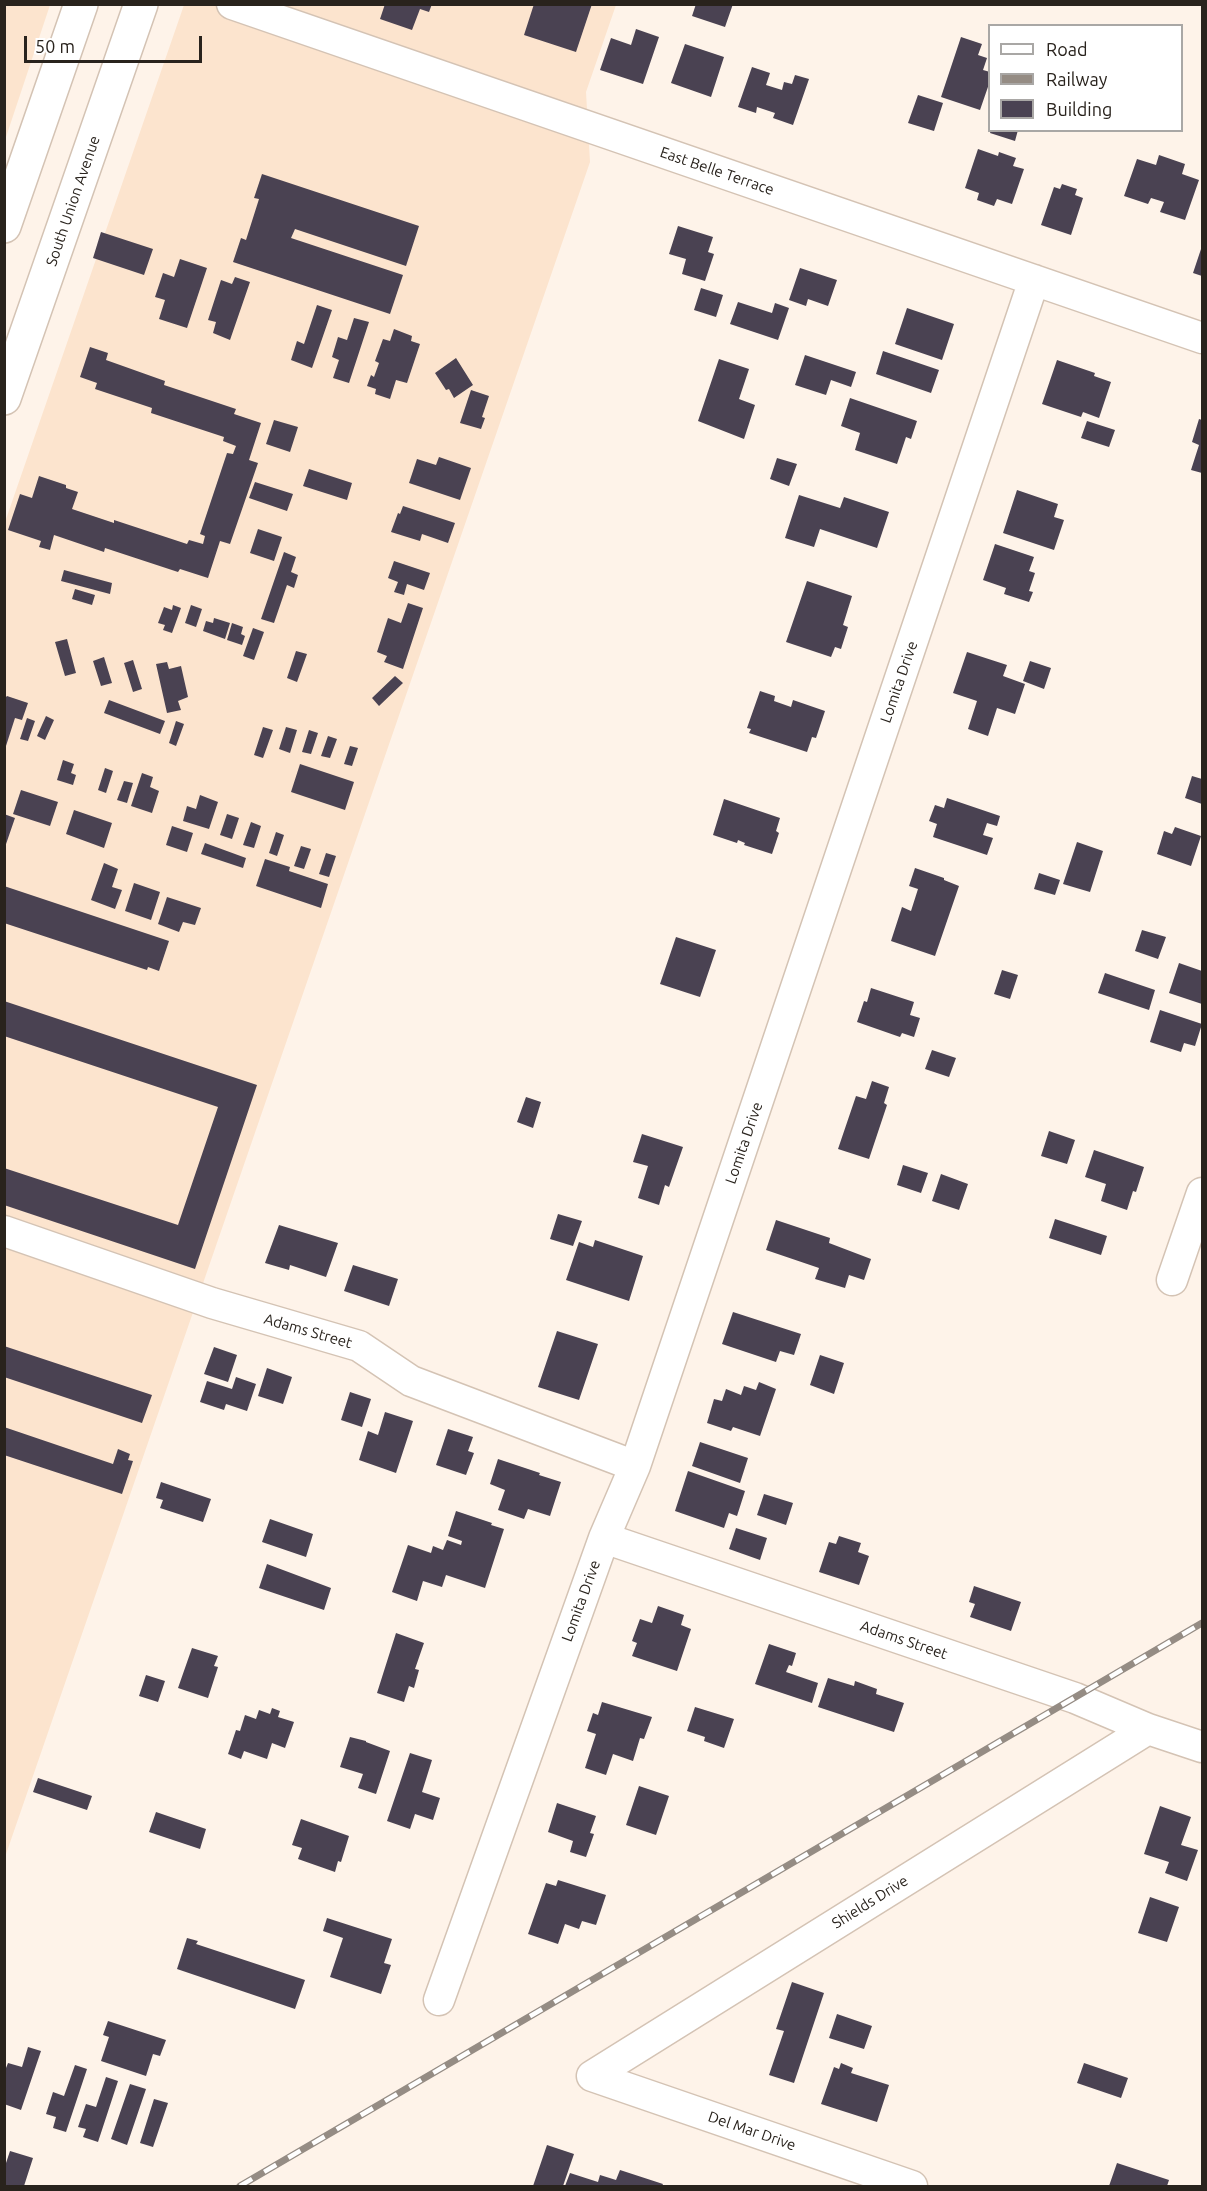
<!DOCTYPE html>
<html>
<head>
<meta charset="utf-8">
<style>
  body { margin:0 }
  #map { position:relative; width:1207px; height:2191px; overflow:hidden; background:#fef3e9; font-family:Ubuntu,sans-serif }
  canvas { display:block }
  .frame { position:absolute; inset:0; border:6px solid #29231d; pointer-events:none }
  .legend { position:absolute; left:988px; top:24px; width:195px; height:108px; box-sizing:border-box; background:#fff; border:2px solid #a9a7a5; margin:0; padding:8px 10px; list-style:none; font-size:18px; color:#29231d }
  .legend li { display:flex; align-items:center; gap:12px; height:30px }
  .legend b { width:30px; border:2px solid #a9a7a5 }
  .scale { position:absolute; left:24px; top:36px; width:178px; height:27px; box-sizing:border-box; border:3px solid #29231d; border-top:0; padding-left:8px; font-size:18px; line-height:21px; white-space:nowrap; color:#29231d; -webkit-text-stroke:4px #fff; paint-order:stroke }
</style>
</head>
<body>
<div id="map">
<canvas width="1207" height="2191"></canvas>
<div class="frame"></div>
<ul class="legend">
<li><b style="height:8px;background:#fff"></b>Road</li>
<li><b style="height:8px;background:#958c84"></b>Railway</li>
<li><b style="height:16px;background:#4a4252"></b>Building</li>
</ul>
<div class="scale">50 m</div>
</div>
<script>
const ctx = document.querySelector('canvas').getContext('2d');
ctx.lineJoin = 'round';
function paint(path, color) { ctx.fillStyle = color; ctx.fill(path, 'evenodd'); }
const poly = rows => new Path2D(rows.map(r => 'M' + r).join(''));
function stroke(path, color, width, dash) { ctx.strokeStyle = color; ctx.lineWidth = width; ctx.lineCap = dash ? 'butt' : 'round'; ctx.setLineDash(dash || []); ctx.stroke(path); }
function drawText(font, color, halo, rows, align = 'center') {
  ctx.font = font + ' Ubuntu,sans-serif'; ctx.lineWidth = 6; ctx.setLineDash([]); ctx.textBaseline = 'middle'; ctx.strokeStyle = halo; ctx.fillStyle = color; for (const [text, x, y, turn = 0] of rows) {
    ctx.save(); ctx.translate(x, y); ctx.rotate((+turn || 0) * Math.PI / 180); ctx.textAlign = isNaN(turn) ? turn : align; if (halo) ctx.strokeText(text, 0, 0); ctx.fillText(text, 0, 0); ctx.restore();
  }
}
const built = poly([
  [5,4,50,5,5,140,4,5],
  [184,5,616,5,586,92,590,162,5,1857,5,522]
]);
const building = poly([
  [385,4,432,4,429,12,420,9,412,30,380,19],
  [534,4,592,4,576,52,524,35],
  [696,4,733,4,725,27,692,16],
  [636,29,659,37,643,84,600,70,611,38,631,45],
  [961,37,982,44,978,55,987,58,983,70,990,72,990,81,980,110,941,97],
  [685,44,724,57,711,97,671,83],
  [752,67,770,73,766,85,782,90,784,82,792,84,795,75,809,79,793,125,773,118,775,113,757,107,756,113,738,107],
  [918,95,943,103,934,131,908,123],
  [991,130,1018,130,1015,141,990,133],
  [978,149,998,156,999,152,1016,158,1013,166,1024,169,1012,204,997,199,994,206,977,200,979,193,965,188],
  [1159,155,1185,164,1182,174,1199,180,1185,220,1160,212,1164,202,1151,198,1148,204,1124,196,1137,159,1156,165],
  [262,174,419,226,406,266,295,229,291,238,403,275,390,314,233,262,241,238,246,240,259,199,254,198],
  [1062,184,1077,189,1075,195,1083,198,1071,235,1041,225,1054,187,1060,189],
  [678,226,713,237,708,252,714,254,705,281,682,274,686,259,669,254],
  [101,232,153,249,144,275,93,258],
  [1202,246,1202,276,1193,273],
  [180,259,207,268,187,328,159,319,165,300,155,297,163,273,174,277],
  [800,268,837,280,828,306,808,299,806,306,789,300],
  [235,277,250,282,230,340,213,333,216,322,208,320,221,280,232,284],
  [701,288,723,295,716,317,694,310],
  [738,302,772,313,775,303,789,308,778,340,730,324],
  [317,305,332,310,312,368,291,360,297,341,304,344],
  [907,308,954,324,942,360,895,344],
  [354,318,369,322,349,383,333,378,339,360,332,357,338,337,347,340],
  [394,329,412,336,411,341,420,344,407,383,396,380,390,399,375,394,376,389,367,386,371,375,374,377,379,363,375,361,383,339,390,341],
  [90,347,108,353,106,360,165,381,164,385,236,409,234,414,261,423,249,460,258,463,230,544,220,541,208,578,180,569,178,572,105,548,104,552,54,535,50,550,39,547,41,541,8,530,20,494,32,498,39,476,66,485,66,488,78,492,72,509,114,523,114,520,187,544,189,540,203,544,205,536,200,534,227,453,233,454,236,446,223,441,224,437,151,413,152,408,95,389,97,383,80,377],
  [883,351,939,370,931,393,876,374],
  [805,355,856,372,851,387,831,380,826,395,795,385],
  [456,358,473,385,454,398,449,389,446,390,435,373],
  [719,359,749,369,739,399,755,405,744,439,698,421],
  [1057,360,1095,373,1094,376,1111,382,1099,418,1083,412,1081,417,1042,404],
  [471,390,489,396,482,417,485,418,481,429,460,423],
  [850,398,917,421,911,439,906,437,897,464,855,450,860,433,841,426],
  [1199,419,1202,420,1202,473,1191,470,1199,445,1192,442],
  [274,420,298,427,290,452,266,444],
  [1087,421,1115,430,1109,447,1081,438],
  [439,457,471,468,460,500,409,483,417,459,436,465],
  [777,458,797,464,789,486,770,479],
  [309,469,352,483,347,500,303,486],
  [255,482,293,494,287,511,249,498],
  [1017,490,1058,504,1054,517,1064,520,1054,550,1003,533],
  [799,495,840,508,844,497,889,512,877,548,820,529,814,547,785,538],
  [403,506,455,523,448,543,422,534,420,541,391,532,398,513,400,514],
  [258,529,282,537,274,561,250,553],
  [995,544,1034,557,1029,571,1035,573,1029,591,1033,592,1029,602,1004,594,1006,588,983,580],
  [284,552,296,557,291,572,298,575,294,588,287,585,274,623,261,619],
  [394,561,430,573,424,590,407,584,404,595,394,592,398,582,388,578],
  [64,570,112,583,110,594,61,581],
  [807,581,852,596,843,625,848,627,841,649,835,647,831,657,786,642],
  [75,589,95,595,92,605,72,599],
  [408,603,423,608,403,669,384,662,387,656,377,652,388,618,401,623],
  [173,605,181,608,172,633,163,630,165,625,158,623,164,607,172,610],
  [191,605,202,609,196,627,185,623],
  [214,618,230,623,225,639,203,631,206,621,213,623],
  [232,623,243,627,241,634,245,636,242,645,227,640],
  [253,628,264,632,254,660,243,656],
  [67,639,76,673,65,676,55,642],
  [296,651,307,654,297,682,287,678],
  [967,652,1007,665,1003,676,1025,684,1015,714,997,708,988,736,968,729,977,701,953,693],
  [104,657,112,683,101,686,93,661],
  [133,660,142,689,133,692,124,663],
  [1030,661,1051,668,1044,689,1023,681],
  [167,662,169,669,181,666,188,697,178,701,181,710,167,713,156,664],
  [395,676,403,683,379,706,372,698],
  [760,691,775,696,774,701,791,707,793,700,825,711,816,738,812,737,807,752,749,733,751,729,747,728],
  [7,696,28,703,22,720,15,718,5,749,4,699],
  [109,700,165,721,160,734,104,713],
  [46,716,54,720,45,740,37,736],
  [27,718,35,721,28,741,20,739],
  [176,721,184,724,176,746,169,743],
  [263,727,273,730,263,758,254,755],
  [286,727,297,730,290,753,279,749],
  [309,730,318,733,311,754,302,752],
  [328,736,337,739,330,758,321,756],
  [350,746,358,748,352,766,344,764],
  [63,760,74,764,71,773,76,775,73,785,57,780],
  [300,764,354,782,345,810,291,792],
  [105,768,113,771,106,793,98,790],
  [142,773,153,777,150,787,159,791,152,813,131,806],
  [1192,776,1202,779,1202,804,1185,798],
  [124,781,133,783,127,803,117,800],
  [21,790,58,802,50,826,13,814],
  [200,795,218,802,209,829,183,821,187,806,196,809],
  [947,798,1000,816,997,826,987,823,983,835,993,838,987,855,933,837,937,824,929,821,935,805,944,808],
  [724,799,780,818,776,831,779,833,772,854,744,845,745,843,738,840,737,843,713,835],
  [74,810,112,823,104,848,66,834],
  [4,814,15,818,5,847,4,847],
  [227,814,239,818,232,839,220,835],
  [251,822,261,826,254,848,243,845],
  [172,826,193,833,187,852,166,845],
  [1175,827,1201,836,1191,866,1157,854,1164,831,1172,834],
  [276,832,284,835,277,856,269,853],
  [1077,842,1103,851,1090,892,1063,884],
  [205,843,246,858,243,868,201,854],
  [301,846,311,849,304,869,294,866],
  [326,853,336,856,329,877,319,874],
  [265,859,290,867,289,871,328,884,321,908,256,886],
  [104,863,118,869,112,887,122,890,115,909,91,900],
  [915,868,944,878,944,880,959,886,935,956,891,941,902,907,911,911,918,889,909,886],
  [1039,873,1060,880,1055,895,1034,889],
  [134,883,160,892,151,920,125,911],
  [4,886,169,941,159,971,148,967,147,970,4,923],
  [167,897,201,908,195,925,183,922,179,932,158,924],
  [1142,930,1166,937,1158,959,1135,951],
  [676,937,716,950,700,997,660,984],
  [1179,963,1202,971,1202,1004,1169,993],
  [1002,970,1018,975,1010,999,994,994],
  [1105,973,1155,990,1149,1010,1098,993],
  [871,988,914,1002,910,1015,920,1018,914,1037,902,1033,900,1037,857,1022,864,1001,867,1002],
  [4,1001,257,1085,195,1269,4,1205,4,1168,178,1225,218,1107,4,1036],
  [1160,1010,1202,1024,1195,1046,1184,1043,1181,1052,1150,1042],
  [932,1050,956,1058,949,1077,925,1069],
  [872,1081,889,1087,884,1103,887,1105,869,1159,838,1149,856,1096,866,1099],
  [526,1097,541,1102,533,1128,517,1122],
  [1049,1131,1075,1140,1067,1164,1041,1156],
  [642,1134,683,1147,669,1187,665,1185,659,1205,638,1198,648,1166,633,1162],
  [1094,1150,1144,1167,1136,1192,1133,1191,1127,1210,1101,1201,1106,1184,1085,1177],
  [903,1165,928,1173,921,1193,897,1185],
  [941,1174,968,1184,959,1210,932,1201],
  [558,1214,582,1221,573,1246,550,1239],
  [1055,1219,1107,1236,1101,1255,1049,1238],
  [776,1220,830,1238,829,1243,871,1259,864,1280,849,1275,845,1288,815,1279,819,1268,766,1250],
  [279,1225,338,1243,326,1277,290,1265,289,1270,265,1263],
  [595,1240,643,1256,629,1301,566,1280,579,1242,593,1247],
  [353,1265,398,1279,389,1306,344,1291],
  [733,1312,801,1334,794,1355,780,1351,776,1362,722,1344],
  [557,1331,598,1344,579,1400,538,1387],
  [4,1346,152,1395,142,1423,4,1377],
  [214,1347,237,1355,228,1382,204,1374],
  [820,1355,844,1363,834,1394,810,1385],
  [267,1368,292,1377,283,1404,258,1396],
  [236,1377,256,1384,247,1411,226,1404,224,1410,200,1402,207,1381,232,1389],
  [759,1382,776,1389,760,1436,733,1427,731,1431,707,1423,714,1399,722,1401,726,1389,741,1395,744,1386,756,1390],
  [350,1392,371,1399,362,1427,341,1420],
  [385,1412,413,1421,396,1473,359,1460,368,1431,378,1435],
  [4,1427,113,1464,118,1449,130,1454,128,1460,133,1461,122,1494,4,1455],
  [448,1429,473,1437,468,1451,474,1453,466,1475,436,1465],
  [700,1442,748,1458,740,1483,692,1466],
  [498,1459,540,1473,539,1475,561,1482,550,1516,528,1509,524,1519,498,1510,505,1490,490,1484],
  [688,1471,745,1491,737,1516,729,1513,724,1528,675,1511],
  [161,1482,211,1499,203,1522,160,1508,163,1500,156,1498],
  [764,1494,793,1503,786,1525,757,1515],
  [456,1511,492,1523,491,1525,504,1529,485,1588,446,1575,442,1587,423,1581,417,1601,392,1592,408,1545,431,1553,433,1546,443,1550,447,1540,461,1545,462,1541,448,1536],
  [270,1519,313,1534,306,1557,262,1542],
  [736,1528,767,1538,760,1560,729,1549],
  [839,1536,861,1543,858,1552,869,1556,859,1585,819,1572,829,1542,836,1544],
  [267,1564,331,1588,324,1610,259,1588],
  [974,1586,1021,1602,1011,1631,970,1617,975,1604,969,1602],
  [658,1606,684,1615,681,1625,691,1629,677,1671,632,1656,637,1643,632,1641,640,1619,652,1623],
  [396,1633,424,1643,415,1669,419,1670,414,1688,409,1686,404,1702,377,1693],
  [769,1644,796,1653,792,1666,789,1665,786,1672,818,1683,812,1703,755,1684],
  [192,1648,218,1656,214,1666,218,1667,208,1698,178,1688],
  [146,1675,165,1681,158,1702,139,1696],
  [828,1678,854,1686,855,1681,877,1689,876,1694,904,1703,894,1732,818,1707],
  [602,1702,652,1717,644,1739,640,1738,633,1761,613,1754,606,1775,585,1768,596,1734,587,1731,593,1713,598,1715],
  [695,1707,734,1719,724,1748,704,1741,705,1737,687,1731],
  [272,1708,280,1711,278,1717,294,1722,285,1748,272,1743,267,1759,244,1751,241,1759,228,1754,236,1730,240,1731,245,1715,256,1719,259,1710,270,1714],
  [350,1737,366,1741,366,1742,390,1751,376,1794,358,1788,363,1774,340,1767],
  [410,1753,432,1760,422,1792,440,1798,433,1820,415,1814,410,1829,387,1821],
  [38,1778,92,1796,87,1810,33,1792],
  [639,1786,669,1796,656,1835,626,1825],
  [557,1803,596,1816,590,1833,594,1834,586,1857,570,1852,573,1841,548,1832],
  [1160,1806,1191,1817,1181,1845,1198,1850,1187,1881,1165,1873,1169,1862,1144,1854],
  [156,1812,206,1829,200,1849,149,1832],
  [301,1819,349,1836,341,1862,338,1861,335,1872,298,1859,302,1848,292,1845],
  [558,1880,606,1895,596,1925,582,1921,579,1929,565,1924,558,1944,528,1934,546,1883,556,1886],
  [1150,1897,1179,1907,1167,1942,1138,1933],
  [327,1918,392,1939,384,1963,391,1965,381,1994,330,1977,343,1938,323,1931],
  [187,1938,198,1941,196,1944,305,1980,295,2009,177,1969],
  [792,1982,824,1993,794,2083,769,2075,784,2031,776,2029],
  [837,2014,872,2026,864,2049,829,2038],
  [108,2021,166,2040,160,2056,153,2054,146,2076,101,2061,109,2037,103,2035],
  [28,2047,41,2051,21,2110,4,2104,4,2073,8,2063,22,2067],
  [841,2063,853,2068,851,2073,889,2085,877,2122,821,2104,834,2067,839,2069],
  [1084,2063,1128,2078,1121,2098,1077,2083],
  [75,2065,87,2069,66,2132,53,2128,56,2117,46,2114,53,2092,64,2096],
  [106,2077,118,2081,98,2142,83,2137,86,2129,78,2127,86,2104,96,2107],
  [130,2084,146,2089,127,2145,111,2139],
  [154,2099,168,2103,153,2147,140,2143],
  [547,2145,574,2154,563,2186,533,2186],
  [10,2151,33,2158,24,2186,4,2186,4,2169],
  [1117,2163,1169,2180,1167,2186,1109,2186],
  [620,2170,663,2184,662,2186,565,2186,570,2173,598,2182,600,2175,616,2180]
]);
const minor = poly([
  [232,4,1202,338],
  [4,1231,212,1303,359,1346,411,1381,635,1466],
  [1172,1280,1202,1193],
  [604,1538,1075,1698,1148,1729,1202,1747],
  [439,2000,604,1538,635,1466,1034,280],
  [592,2076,1148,1729],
  [592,2076,912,2186]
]);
const major = poly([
  [4,226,81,4],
  [4,398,141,4]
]);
const rail = poly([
  [240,2186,1202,1623]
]);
const streetNames = [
  ["East Belle Terrace",717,171,19],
  ["South Union Avenue",73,201,-71],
  ["Lomita Drive",899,682,-71],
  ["Lomita Drive",744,1143,-71],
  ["Adams Street",308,1331,16],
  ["Lomita Drive",581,1601,-70],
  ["Adams Street",904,1640,19],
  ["Shields Drive",870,1902,-32],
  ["Del Mar Drive",752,2131,19]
];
paint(built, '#fce4ce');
paint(building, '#4a4252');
stroke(minor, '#d4c3b4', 33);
stroke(major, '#d4c3b4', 36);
stroke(minor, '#fff', 30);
stroke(major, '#fff', 33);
stroke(rail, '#958c84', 7);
stroke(rail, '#fff', 4.5, [14]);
drawText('15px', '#29231d', '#fff', streetNames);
</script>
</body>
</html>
